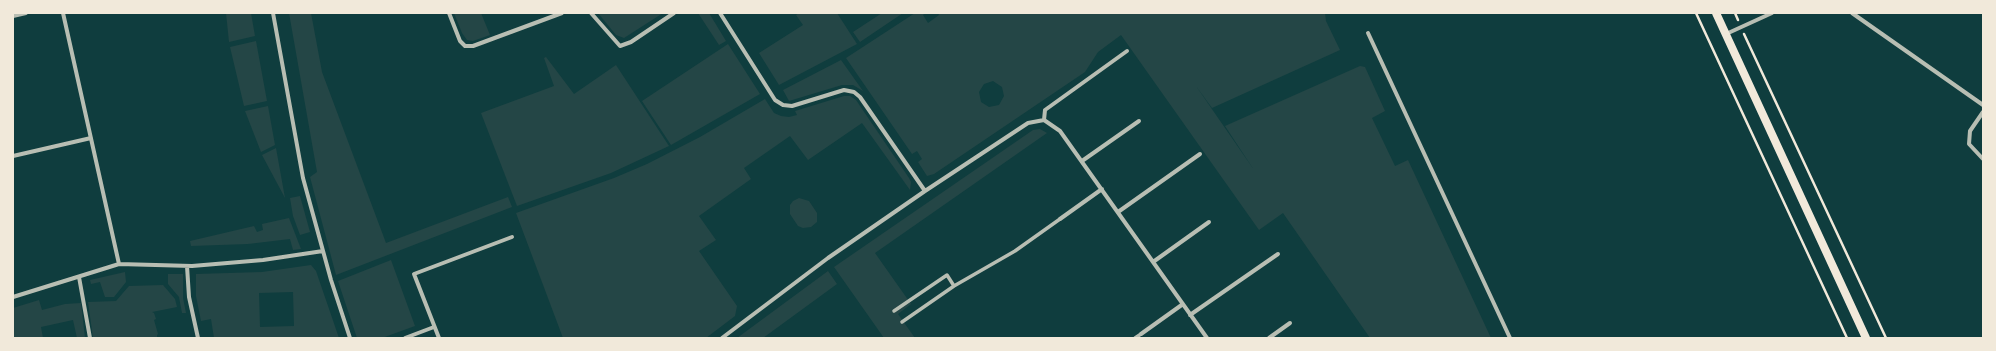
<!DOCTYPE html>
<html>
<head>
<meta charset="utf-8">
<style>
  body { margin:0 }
  #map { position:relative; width:1996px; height:351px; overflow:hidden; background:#0f3d3e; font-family:"Fira Sans",sans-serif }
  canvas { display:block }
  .frame { position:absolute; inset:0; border:14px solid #f1e9da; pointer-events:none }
</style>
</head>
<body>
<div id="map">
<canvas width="1996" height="351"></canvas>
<div class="frame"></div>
</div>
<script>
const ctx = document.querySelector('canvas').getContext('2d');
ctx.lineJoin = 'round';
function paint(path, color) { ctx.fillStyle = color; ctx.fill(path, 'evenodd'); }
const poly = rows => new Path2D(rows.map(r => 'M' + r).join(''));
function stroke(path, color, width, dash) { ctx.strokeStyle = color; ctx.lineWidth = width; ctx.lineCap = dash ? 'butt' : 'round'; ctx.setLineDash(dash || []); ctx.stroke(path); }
const green = poly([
  [226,13,251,13,255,36,229,42],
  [289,13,311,13,322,72,386,243,508,197,512,207,336,275,310,177,317,172],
  [454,13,481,13,490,35,473,41,467,40,462,33],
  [598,13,663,13,624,38,616,35],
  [698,13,709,13,726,41,719,45],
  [799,13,837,13,857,44,779,85,759,53,803,25,796,15],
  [882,13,903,13,860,42,853,32],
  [915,13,925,13,923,15,928,23,939,15,938,13,1325,13,1326,21,1340,50,1212,108,1196,86,1254,170,1225,126,1360,66,1365,67,1385,111,1372,118,1395,166,1408,160,1491,338,1370,338,1283,213,1259,230,1121,35,1098,52,1085,72,934,174,927,176,918,162,922,159,917,151,912,154,846,58],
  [993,81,1002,87,1004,96,999,105,989,107,981,102,979,92,984,84],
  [256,41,267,101,244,106,230,47],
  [728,44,760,94,671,145,642,101],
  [546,57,574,94,616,65,669,146,611,173,517,206,481,113,554,86,544,58],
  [841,60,863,91,853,85,842,85,789,101,783,90],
  [844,96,850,96,856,100,909,178,911,182,910,190,862,123,808,160,790,136,744,168,751,179,699,216,716,240,699,251,737,306,735,316,706,338,563,338,516,213,614,178,647,164,700,137,765,99,774,113,781,116,789,117,797,115,795,111],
  [268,106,275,145,261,152,245,111],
  [1040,129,1047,133,875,253,911,304,898,314,915,338,884,338,834,267,1033,130],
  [276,148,285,198,262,155],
  [300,196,310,232,300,235,293,216,290,198],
  [799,198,809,201,817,213,817,222,811,227,803,228,798,226,790,214,790,205,793,201],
  [289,218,301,249,293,250,290,239,248,244,191,246,190,241,254,226,257,232,263,230,262,224],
  [391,260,415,326,382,338,357,338,338,281],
  [311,265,316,271,339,338,214,338,211,319,201,321,196,296,196,274,262,272],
  [293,292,294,326,260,327,259,293],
  [828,271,837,284,763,338,737,338],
  [125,272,126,282,114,297,105,297,100,282,91,284,90,280],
  [168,274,183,274,183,298,186,313,182,313,179,297,168,284],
  [163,285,175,299,177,307,152,312,154,313,156,319,154,320,158,334,157,335,157,338,93,338,88,302,116,301,129,286],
  [39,300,42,310,65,304,81,303,85,338,77,338,73,320,41,327,43,338,13,338,13,308]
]);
const path = poly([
  [1696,13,1847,338],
  [1735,13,1738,20],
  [1744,34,1886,338]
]);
const pedestrian = poly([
  [894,311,947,275,954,286],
  [902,322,954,286,1015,251,1060,219],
  [1135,338,1141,334]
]);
const minor = poly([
  [63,13,119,264],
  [273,13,303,178,331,280,350,338],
  [449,13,460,41,465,46,473,46,562,13],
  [591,13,620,46,631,42,674,13],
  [720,13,775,100,783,105,792,106,844,90,854,92,860,97,925,191],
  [1852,13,1983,105],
  [13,16,26,13],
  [1368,33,1510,338],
  [1726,34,1772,13],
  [1983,112,1970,131,1969,144,1983,159],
  [1044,120,1045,110,1127,51],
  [13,156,91,138],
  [1082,161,1139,121],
  [1118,212,1200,154],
  [1060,219,1102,189],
  [1153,262,1209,222],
  [187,266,189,297,198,338],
  [79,277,90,338],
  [13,297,119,264,192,266,263,260,323,251],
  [1190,315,1278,254],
  [1141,334,1183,304],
  [405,338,434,327],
  [439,338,414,274,512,237],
  [722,338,828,258,925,191,1028,123,1044,120,1060,131,1207,338],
  [1269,338,1290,323]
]);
const secondary = poly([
  [1716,13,1866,338]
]);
paint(green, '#244646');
stroke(path, '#f1e9da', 2.5);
stroke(pedestrian, '#b8beb3', 3.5);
stroke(minor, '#b8beb3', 4);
stroke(secondary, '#f1e9da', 8);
</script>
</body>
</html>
